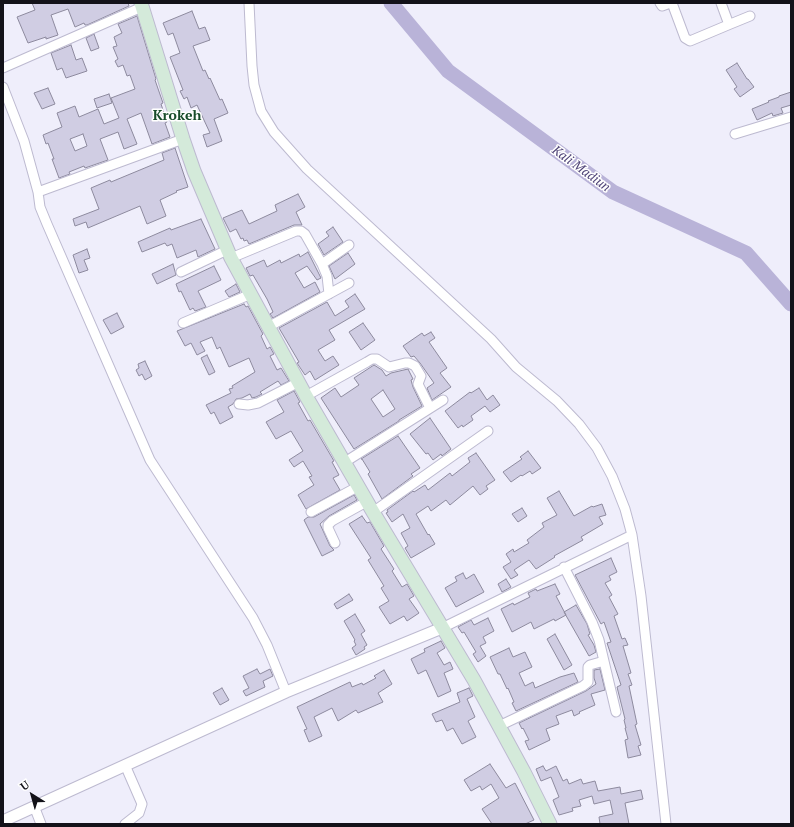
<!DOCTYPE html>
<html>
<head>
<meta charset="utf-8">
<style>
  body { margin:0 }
  #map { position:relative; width:794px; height:827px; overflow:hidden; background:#efeefb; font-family:"PT Serif",serif }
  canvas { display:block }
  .frame { position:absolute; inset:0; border:4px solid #131219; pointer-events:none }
  .north { position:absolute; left:12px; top:775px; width:40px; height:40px; -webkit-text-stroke:3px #fff; paint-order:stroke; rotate:323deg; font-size:11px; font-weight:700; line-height:16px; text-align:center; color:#131219 }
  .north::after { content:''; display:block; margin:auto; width:14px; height:18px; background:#131219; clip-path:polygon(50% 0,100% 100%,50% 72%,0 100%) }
</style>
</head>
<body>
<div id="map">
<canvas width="794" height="827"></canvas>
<div class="frame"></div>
<div class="north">U</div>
</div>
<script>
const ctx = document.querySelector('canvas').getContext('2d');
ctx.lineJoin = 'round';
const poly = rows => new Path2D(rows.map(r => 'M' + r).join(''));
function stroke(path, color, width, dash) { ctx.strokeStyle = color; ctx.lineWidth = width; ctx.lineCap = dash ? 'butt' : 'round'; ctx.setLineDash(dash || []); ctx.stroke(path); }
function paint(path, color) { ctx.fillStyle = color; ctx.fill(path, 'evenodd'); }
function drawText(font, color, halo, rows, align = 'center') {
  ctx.font = font + ' "PT Serif",serif'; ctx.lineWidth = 3; ctx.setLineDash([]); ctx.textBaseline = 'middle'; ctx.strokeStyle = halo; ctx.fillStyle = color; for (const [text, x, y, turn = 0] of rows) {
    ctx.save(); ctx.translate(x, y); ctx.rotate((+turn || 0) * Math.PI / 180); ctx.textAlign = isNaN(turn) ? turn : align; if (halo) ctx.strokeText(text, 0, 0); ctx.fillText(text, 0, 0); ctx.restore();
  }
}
const river = poly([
  [391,3,448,71,613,192,746,253,791,304]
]);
const building = poly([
  [32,3,128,3,129,6,87,25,85,25,84,23,75,27,68,9,51,15,58,35,46,39,46,37,28,43,17,17,35,10,32,3],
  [192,11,199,29,205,27,210,40,193,46,203,71,205,70,209,79,210,78,220,100,222,99,228,113,214,119,222,141,207,147,203,135,210,133,197,105,191,108,187,97,184,99,180,91,183,90,170,57,180,53,173,33,168,35,163,23,192,11],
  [137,16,156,79,155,80,163,103,161,104,167,122,165,123,170,137,152,144,141,113,127,119,137,144,124,149,118,132,100,139,108,160,85,168,84,166,69,172,70,174,59,178,52,159,54,159,48,143,46,144,43,135,62,127,57,113,75,106,79,117,98,109,104,124,119,118,111,98,135,89,130,75,127,76,123,65,118,67,115,61,118,59,113,47,117,46,114,37,122,33,118,24,137,16],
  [83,134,87,146,75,151,70,139,83,134],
  [94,34,99,48,91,51,86,38,94,34],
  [71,45,76,60,82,58,87,71,66,78,62,68,57,70,51,53,71,45],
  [737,63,747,79,748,79,754,87,740,97,734,89,737,87,726,70,737,63],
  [48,88,55,104,42,109,34,93,48,88],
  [791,92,791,105,781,108,783,113,773,116,772,113,757,120,752,109,769,102,768,101,779,97,779,96,791,92],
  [109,94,112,103,97,108,94,99,109,94],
  [175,148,188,187,176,191,177,192,160,200,166,216,147,224,140,206,88,228,86,222,75,226,73,219,99,209,91,188,110,180,111,182,164,160,162,153,175,148],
  [298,194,305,207,296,212,302,225,294,225,249,244,247,240,244,241,243,238,241,239,236,229,230,232,223,218,242,210,249,224,277,211,275,205,298,194],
  [201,219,215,249,198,257,196,250,177,258,172,244,167,246,165,243,142,252,138,242,170,228,171,230,201,219],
  [333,227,343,242,324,255,318,244,329,236,326,232,333,227],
  [87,249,90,258,84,260,88,270,79,273,73,255,87,249],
  [308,252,321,278,317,280,307,266,295,273,304,288,315,282,320,292,273,318,270,314,273,312,267,299,253,275,250,276,246,268,264,260,267,267,280,260,281,263,299,254,300,257,308,252],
  [348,253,355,264,335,279,329,266,348,253],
  [173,264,176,275,157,284,152,274,173,264],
  [214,266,221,280,198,291,206,307,195,311,193,308,190,310,181,291,179,292,176,284,214,266],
  [236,284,240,292,229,297,225,291,236,284],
  [355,294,365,309,329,330,335,340,318,350,325,361,333,356,339,365,315,380,310,371,305,375,297,363,299,362,279,328,327,302,335,316,349,307,345,301,355,294],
  [244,304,246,307,248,306,263,334,261,336,267,349,270,347,274,354,270,356,277,370,281,368,289,381,281,385,278,381,260,392,262,394,256,397,252,398,250,394,242,398,236,399,233,404,228,407,233,417,220,424,214,412,211,414,206,405,231,393,229,389,233,388,232,386,255,372,249,358,229,367,220,347,217,349,212,337,200,342,205,351,197,355,191,343,185,346,177,331,244,304],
  [117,313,124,327,111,334,103,320,117,313],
  [363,323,375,340,361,350,349,332,363,323],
  [431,332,435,338,429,342,447,368,440,373,451,387,432,400,427,388,434,383,420,363,414,356,411,357,403,346,422,333,424,336,431,332],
  [207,355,215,372,209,375,201,358,207,355],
  [145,361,152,376,145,380,142,374,139,376,136,370,139,368,138,364,145,361],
  [374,365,382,370,386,376,391,373,408,369,413,379,411,380,413,387,422,406,399,420,399,421,354,449,321,398,335,388,341,397,359,385,354,378,374,365],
  [383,390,395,409,383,417,371,399,383,390],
  [479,388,487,400,493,395,500,405,490,412,485,406,471,416,473,420,463,427,462,425,458,428,445,411,470,392,471,393,479,388],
  [294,391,300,402,298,403,308,421,310,420,334,461,332,462,339,475,333,478,340,490,306,509,298,495,314,485,309,477,312,476,303,461,294,467,289,460,303,451,291,431,276,439,266,422,284,412,277,400,294,391],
  [430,418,451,449,442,456,441,454,433,460,428,453,426,454,410,434,430,418],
  [398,436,420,468,411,474,413,476,382,499,368,474,370,472,362,459,361,459,398,436],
  [528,451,541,468,532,474,530,471,522,476,521,475,511,482,503,472,522,459,520,457,528,451],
  [476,453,495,480,486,486,488,489,480,495,473,486,450,505,446,500,431,511,428,506,416,514,428,535,429,534,435,544,411,558,405,548,408,546,401,533,410,528,403,514,392,522,386,513,388,512,387,510,413,491,414,492,425,485,428,490,450,473,452,476,470,462,468,458,476,453],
  [559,491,574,516,592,506,593,507,602,504,606,515,599,517,603,524,581,537,583,540,554,556,555,557,536,569,529,560,514,570,518,575,511,579,503,567,511,562,506,554,513,549,514,552,529,543,527,540,544,527,542,523,557,515,547,498,559,491],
  [354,495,357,500,329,516,320,524,330,546,334,550,322,556,304,520,308,517,314,517,354,495],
  [522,508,527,516,518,522,512,514,522,508],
  [362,516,367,523,370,522,384,546,381,549,394,569,392,571,402,587,407,584,414,596,409,599,419,613,407,621,404,616,390,624,379,607,389,601,381,588,384,586,368,560,371,558,349,524,362,516],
  [611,558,617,572,609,576,611,580,605,583,612,595,609,597,618,614,614,616,622,639,625,638,628,645,623,646,631,673,628,674,632,685,629,686,637,724,635,725,641,745,638,746,641,755,628,758,625,740,628,739,625,728,626,728,624,720,625,719,617,687,621,685,607,643,611,642,604,622,601,624,575,575,611,558],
  [463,573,466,579,474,574,484,592,456,607,445,588,457,581,455,577,463,573],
  [506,579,511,587,502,592,498,584,506,579],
  [555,584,560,594,556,596,566,615,555,621,554,619,534,629,531,622,512,632,501,609,513,603,514,605,530,597,528,593,536,589,537,591,555,584],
  [349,594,353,600,337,609,334,604,349,594],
  [576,605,587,624,590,634,588,635,594,645,596,652,589,656,564,612,576,605],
  [355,614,365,631,361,634,367,645,364,647,365,649,356,655,352,648,356,645,354,641,355,640,344,621,355,614],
  [488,618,494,631,483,637,486,643,480,646,486,656,478,662,473,654,476,652,464,632,462,633,458,627,471,620,474,625,488,618],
  [555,634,572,665,564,670,547,639,555,634],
  [441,641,445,648,437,653,444,665,450,662,453,669,444,673,451,691,438,697,426,670,418,674,411,659,425,652,424,649,441,641],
  [509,648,513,657,525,652,532,667,519,673,525,686,533,682,535,688,560,677,574,673,578,682,516,711,512,703,514,702,508,688,507,689,500,674,498,674,490,657,509,648],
  [257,669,260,674,270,669,273,676,263,681,265,687,246,696,243,691,249,688,243,676,257,669],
  [600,669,605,690,591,694,595,705,579,712,580,713,574,716,572,710,556,716,559,724,546,729,550,740,529,750,525,741,529,740,523,728,522,729,519,723,586,691,596,684,594,678,594,670,600,669],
  [384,670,392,684,378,693,383,702,358,713,356,710,338,721,332,708,314,717,322,736,309,742,304,730,307,729,297,707,350,682,352,687,362,683,363,685,376,678,374,676,384,670],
  [222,688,229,700,220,705,213,693,222,688],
  [469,688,473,696,467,699,475,717,468,721,476,737,462,744,453,728,447,731,442,720,436,722,432,714,460,702,457,693,469,688],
  [490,764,506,788,515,783,534,820,525,824,492,824,482,809,499,798,491,784,482,790,480,786,471,791,464,780,490,764],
  [543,766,546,771,556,766,563,781,567,779,569,784,581,779,583,784,595,781,598,791,620,787,621,794,641,790,643,799,625,803,629,824,600,824,599,817,613,814,610,800,594,804,592,796,579,800,581,806,572,808,573,811,559,815,553,800,559,797,551,777,541,781,536,769,543,766]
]);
const minor = poly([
  [249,3,252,66,254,85,261,111,274,132,307,169,491,339,516,367,557,401,579,424,597,448,612,476,625,509,632,535,641,596,666,824],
  [660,3,662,6,670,3],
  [672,3,685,38,690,41,728,25,728,22,721,3],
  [728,25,750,16],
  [3,68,142,7],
  [3,87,24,141,38,192,40,207,47,224,150,460,253,618,267,645,286,692],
  [735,134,791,117],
  [38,192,183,139],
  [231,258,296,231,301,231,305,234,322,264,327,276,329,294],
  [322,264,349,245],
  [181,272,227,250],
  [183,323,251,294],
  [268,327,349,283],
  [306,396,367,362,372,359,377,359,389,367,405,363,409,363,415,366,421,376,418,384,430,408],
  [239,404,248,405,258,403,299,382],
  [345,462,443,400],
  [311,512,359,486],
  [373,512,488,431],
  [335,543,328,528,328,525,332,521,368,501],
  [564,567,592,622,599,640,616,712],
  [442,628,632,535],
  [499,726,583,686,588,682,588,667,590,665,604,661],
  [34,806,41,824],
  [125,824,139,813,142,804,125,765]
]);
const tertiary = poly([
  [3,821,286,692,442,628]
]);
const secondary = poly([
  [141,3,183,139,194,171,231,258,306,396,373,512,474,680,524,772,550,824]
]);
const waterNames = [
  ["Kali Madiun",581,169,36]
];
const quarterNames = [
  ["Krokeh",177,116]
];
stroke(river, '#b9b3d8', 15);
paint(building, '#d0cde3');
stroke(building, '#8d8a9e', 1);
stroke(minor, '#bdbad0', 11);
stroke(tertiary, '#bdbad0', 13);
stroke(secondary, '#bdbad0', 15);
stroke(minor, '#fff', 9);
stroke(tertiary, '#fff', 11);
stroke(secondary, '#d4eada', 13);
drawText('italic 13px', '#4f4477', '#fff', waterNames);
drawText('bold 14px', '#174c2a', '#fff', quarterNames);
</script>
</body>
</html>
